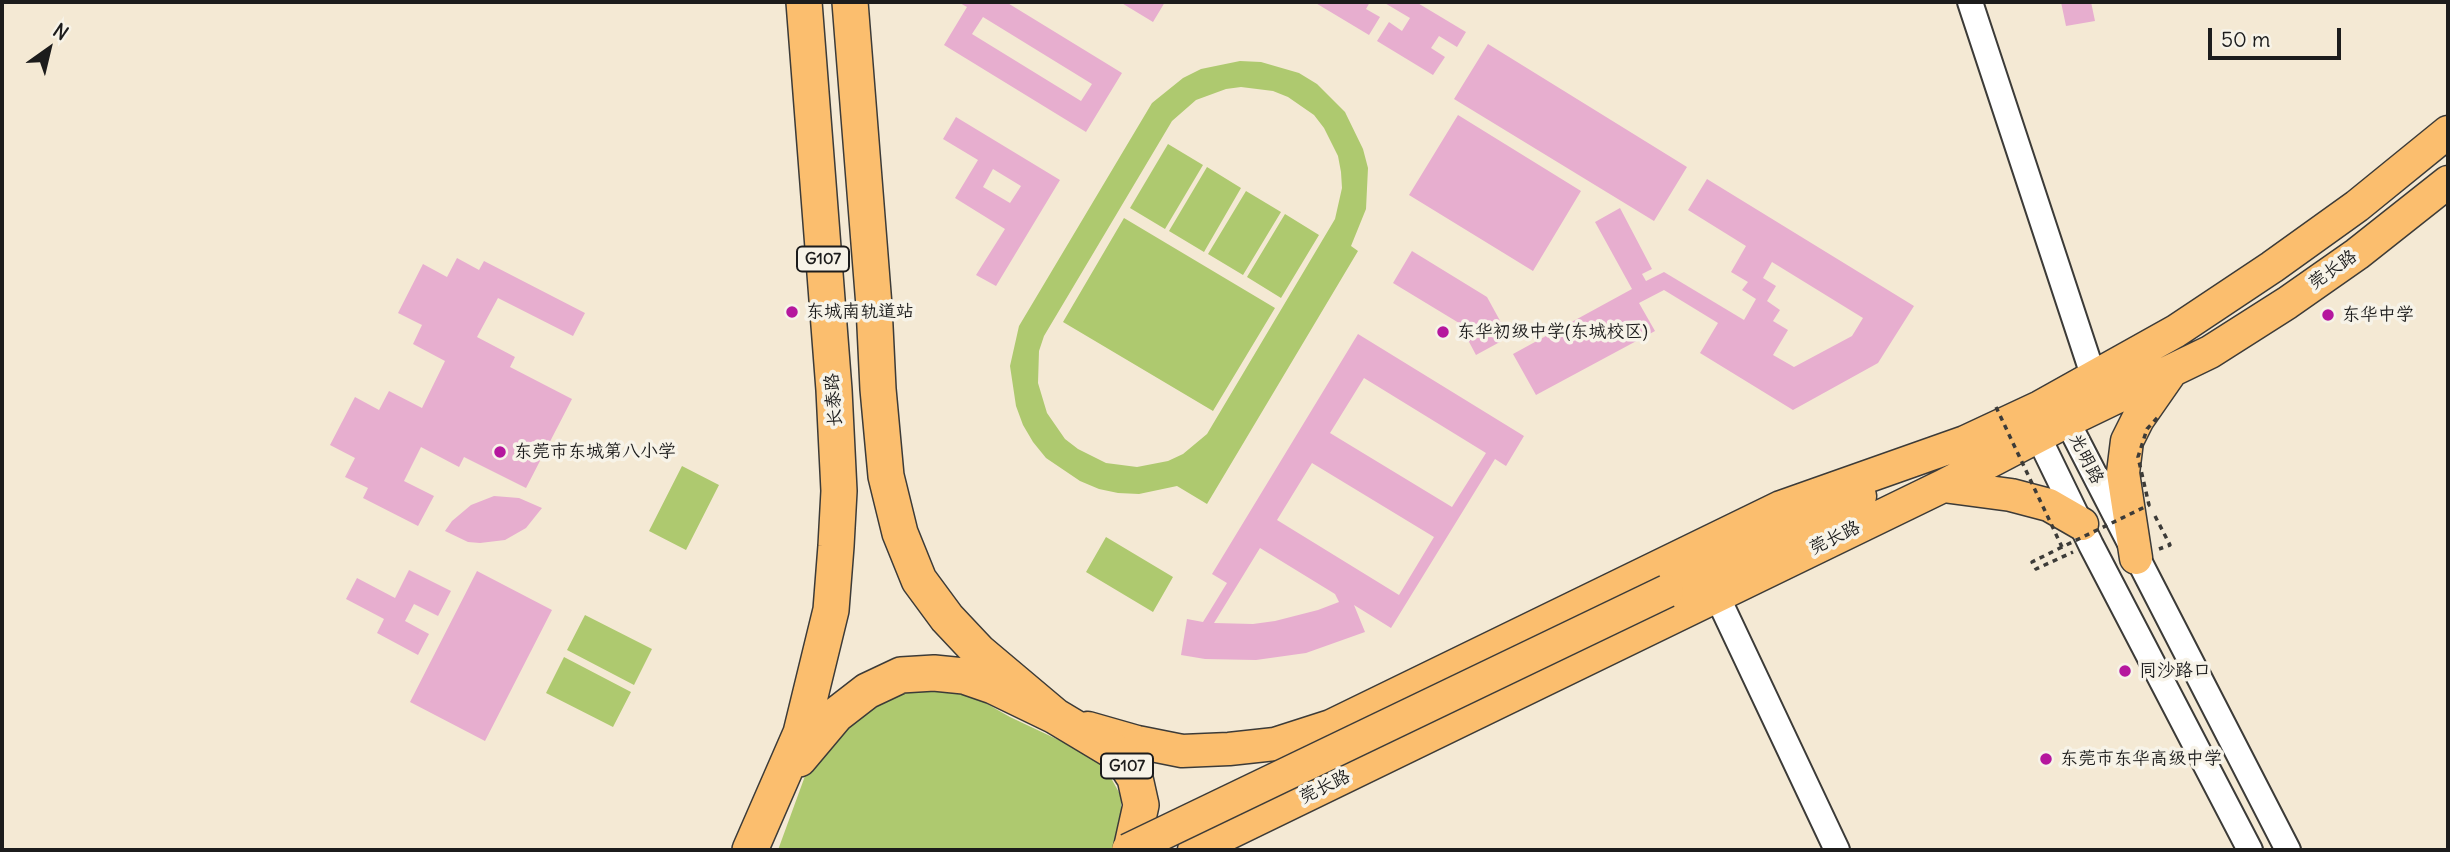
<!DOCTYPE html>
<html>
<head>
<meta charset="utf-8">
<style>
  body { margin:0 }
  #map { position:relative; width:2450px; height:852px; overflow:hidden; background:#f4e9d4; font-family:Delius,sans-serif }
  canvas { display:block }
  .frame { position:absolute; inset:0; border:4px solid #1c1c1c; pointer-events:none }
  .north { position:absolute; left:14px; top:14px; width:70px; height:70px; -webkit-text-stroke:5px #f7f3e8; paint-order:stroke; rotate:34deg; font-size:19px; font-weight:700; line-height:28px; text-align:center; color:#1c1c1c }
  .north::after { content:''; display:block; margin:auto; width:24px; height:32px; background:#1c1c1c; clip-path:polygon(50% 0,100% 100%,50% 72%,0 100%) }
  .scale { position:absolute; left:2208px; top:28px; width:133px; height:32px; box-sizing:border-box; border:4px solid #1c1c1c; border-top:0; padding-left:9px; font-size:21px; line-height:24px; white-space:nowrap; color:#1c1c1c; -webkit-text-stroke:5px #f7f3e8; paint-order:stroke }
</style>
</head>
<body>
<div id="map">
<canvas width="2450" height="852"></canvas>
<div class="frame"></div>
<div class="north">N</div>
<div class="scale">50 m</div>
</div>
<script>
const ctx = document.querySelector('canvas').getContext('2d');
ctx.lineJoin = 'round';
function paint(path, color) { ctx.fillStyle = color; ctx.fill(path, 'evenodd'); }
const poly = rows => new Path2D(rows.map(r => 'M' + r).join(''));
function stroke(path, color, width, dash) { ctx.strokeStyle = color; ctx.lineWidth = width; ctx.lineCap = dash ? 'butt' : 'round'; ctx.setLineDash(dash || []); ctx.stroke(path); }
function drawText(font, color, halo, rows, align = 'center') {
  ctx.font = font + ' Delius,"LXGW WenKai TC",sans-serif'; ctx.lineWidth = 7; ctx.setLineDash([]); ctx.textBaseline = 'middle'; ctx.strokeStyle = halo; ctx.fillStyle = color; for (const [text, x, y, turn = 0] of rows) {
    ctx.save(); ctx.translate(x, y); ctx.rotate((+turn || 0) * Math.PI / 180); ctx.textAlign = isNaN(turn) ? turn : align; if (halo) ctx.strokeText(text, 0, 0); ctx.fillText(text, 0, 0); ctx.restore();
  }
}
const green = poly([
  [1240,61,1261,62,1299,73,1317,84,1345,112,1363,149,1368,168,1366,209,1351,246,1358,251,1207,504,1177,486,1139,494,1118,493,1099,489,1080,481,1046,458,1033,442,1023,425,1016,406,1010,366,1019,326,1152,103,1183,78,1201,69],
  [1241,87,1273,91,1288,97,1314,115,1324,128,1338,156,1341,172,1342,188,1335,219,1207,434,1183,454,1168,461,1137,467,1106,463,1078,449,1065,439,1047,413,1038,383,1039,351,1044,336,1172,121,1196,100,1226,89],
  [1168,144,1203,165,1165,229,1130,208],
  [1207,167,1241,188,1204,252,1169,231],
  [1246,191,1281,212,1243,275,1208,254],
  [1285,214,1319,235,1281,298,1247,277],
  [1124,218,1275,308,1213,411,1063,322],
  [682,466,719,485,686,550,649,531],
  [1106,537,1173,577,1153,612,1086,572],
  [585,615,652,649,634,685,567,650],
  [564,657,631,692,613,727,546,693],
  [922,687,959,688,1010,717,1101,760,1121,796,1121,827,1115,850,778,850,805,776,827,735,869,699]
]);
const building = poly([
  [958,2,1006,2,1122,73,1086,132,944,45,967,7],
  [983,17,1092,84,1081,101,972,34],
  [1120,2,1165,2,1153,22],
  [1314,2,1370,2,1366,9,1380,17,1369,35],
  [1383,2,1416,2,1466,32,1457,47,1439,36,1431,48,1445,57,1433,75,1377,41,1389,22,1402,31,1410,18],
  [2061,2,2091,2,2095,21,2066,26],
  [1488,44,1687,167,1654,221,1454,99],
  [1458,115,1581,191,1533,271,1409,195],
  [956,117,1060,180,996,286,976,275,1005,229,955,198,978,160,943,139],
  [993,169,1021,186,1010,203,983,187],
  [1707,179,1914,306,1878,363,1793,410,1700,353,1718,323,1664,290,1639,303,1655,331,1536,395,1513,354,1632,289,1595,222,1620,208,1652,269,1642,274,1646,281,1664,272,1744,320,1756,299,1742,290,1748,282,1731,272,1746,246,1688,210],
  [1772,262,1863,318,1852,336,1794,367,1773,355,1788,330,1773,321,1780,310,1767,301,1776,286,1763,278],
  [1412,251,1487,297,1509,337,1476,355,1459,323,1393,283],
  [457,258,479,270,484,261,585,313,573,336,498,298,477,337,515,357,510,367,572,399,526,488,464,457,459,467,421,447,404,481,434,496,418,526,363,498,368,488,345,477,355,458,330,445,355,397,379,410,389,391,422,408,445,361,413,344,422,325,398,313,423,264,447,277],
  [1358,334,1524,436,1506,466,1495,459,1391,628,1354,605,1365,632,1306,653,1256,660,1205,659,1181,655,1187,619,1203,622,1227,583,1212,574],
  [1364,378,1486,453,1452,507,1330,433],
  [1312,463,1434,537,1399,595,1277,520],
  [1260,548,1335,594,1339,602,1318,610,1275,621,1253,624,1214,623],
  [494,496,519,498,542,508,526,528,505,540,480,543,468,542,445,531,452,521,471,505],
  [409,570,451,591,438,616,414,604,405,621,429,634,418,655,377,633,384,619,346,599,357,578,395,598],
  [477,571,552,610,485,741,410,702]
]);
const path = poly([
  [2155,516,2170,545,2159,549],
  [2062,547,2032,562,2036,569,2073,552]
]);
const minor = poly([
  [1970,2,2094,378],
  [1717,596,1837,850],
  [2250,850,2091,545,2038,436,2040,407,2067,421,2288,850]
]);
const major = poly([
  [1943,486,2011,495,2049,505,2082,524],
  [2136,558,2123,473,2127,441,2138,419,2170,373],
  [1667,591,1860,496],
  [1088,728,1137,742,1182,751,1229,749,1275,744,1331,726,1781,507,1965,442,2040,407,2176,331,2272,267,2357,206,2448,132],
  [1194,850,1943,486,2067,421,2210,352,2287,303,2357,254,2448,182]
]);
const highway = poly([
  [850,2,874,306,878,389,886,476,900,533,919,580,947,618,979,652,1055,716],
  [799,759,836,715,867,691,901,675,934,673,964,676,993,686,1055,716,1120,755,1135,778,1141,805,1131,850],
  [750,850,801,733,831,610,836,546,839,491,834,390,804,2]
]);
const pathBridge = poly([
  [1996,407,2062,547,2149,505,2138,457,2147,429,2158,417]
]);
const majorBridge = poly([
  [1128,850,1667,591]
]);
const markers = [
  [792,312,7,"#b5179e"],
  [2328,315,7,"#b5179e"],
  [1443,332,7,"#b5179e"],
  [500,452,7,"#b5179e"],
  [2125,671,7,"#b5179e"],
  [2046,759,7,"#b5179e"]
];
const shields = [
  [823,259,52],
  [1127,766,52]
];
const shieldNames = [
  ["G107",823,259],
  ["G107",1127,766]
];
const streetNames = [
  ["莞长路",2333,270,-35],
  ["长泰路",834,400,-94],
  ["光明路",2086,459,63],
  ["莞长路",1835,538,-26],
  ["莞长路",1325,787,-26]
];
const poiNames = [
  ["东城南轨道站",806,312],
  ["东华中学",2342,315],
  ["东华初级中学(东城校区)",1457,332],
  ["东莞市东城第八小学",514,452],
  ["同沙路口",2139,671],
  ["东莞市东华高级中学",2060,759]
];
paint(green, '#aec96f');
paint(building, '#e7aecf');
stroke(minor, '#3c3b38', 28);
stroke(major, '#3c3b38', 35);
stroke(highway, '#3c3b38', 38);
stroke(path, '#3c3b38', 3.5, [5, 5]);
stroke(minor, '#fff', 24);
stroke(major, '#fbbe6e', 32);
stroke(highway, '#fbbe6e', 35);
stroke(majorBridge, '#3c3b38', 35, []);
stroke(pathBridge, '#3c3b38', 3.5, [5, 5]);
stroke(majorBridge, '#fbbe6e', 32);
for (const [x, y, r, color] of markers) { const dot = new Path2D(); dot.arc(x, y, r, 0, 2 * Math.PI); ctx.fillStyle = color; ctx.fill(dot); stroke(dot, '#f7f3e8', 2.5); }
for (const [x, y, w] of shields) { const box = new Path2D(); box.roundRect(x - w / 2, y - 12.5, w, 25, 5); ctx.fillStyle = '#f7f3e8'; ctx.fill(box); stroke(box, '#1c1c1c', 2); }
drawText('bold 16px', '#1c1c1c', null, shieldNames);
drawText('18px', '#1c1c1c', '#f7f3e8', streetNames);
drawText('18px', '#1c1c1c', '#f7f3e8', poiNames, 'left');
</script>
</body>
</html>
